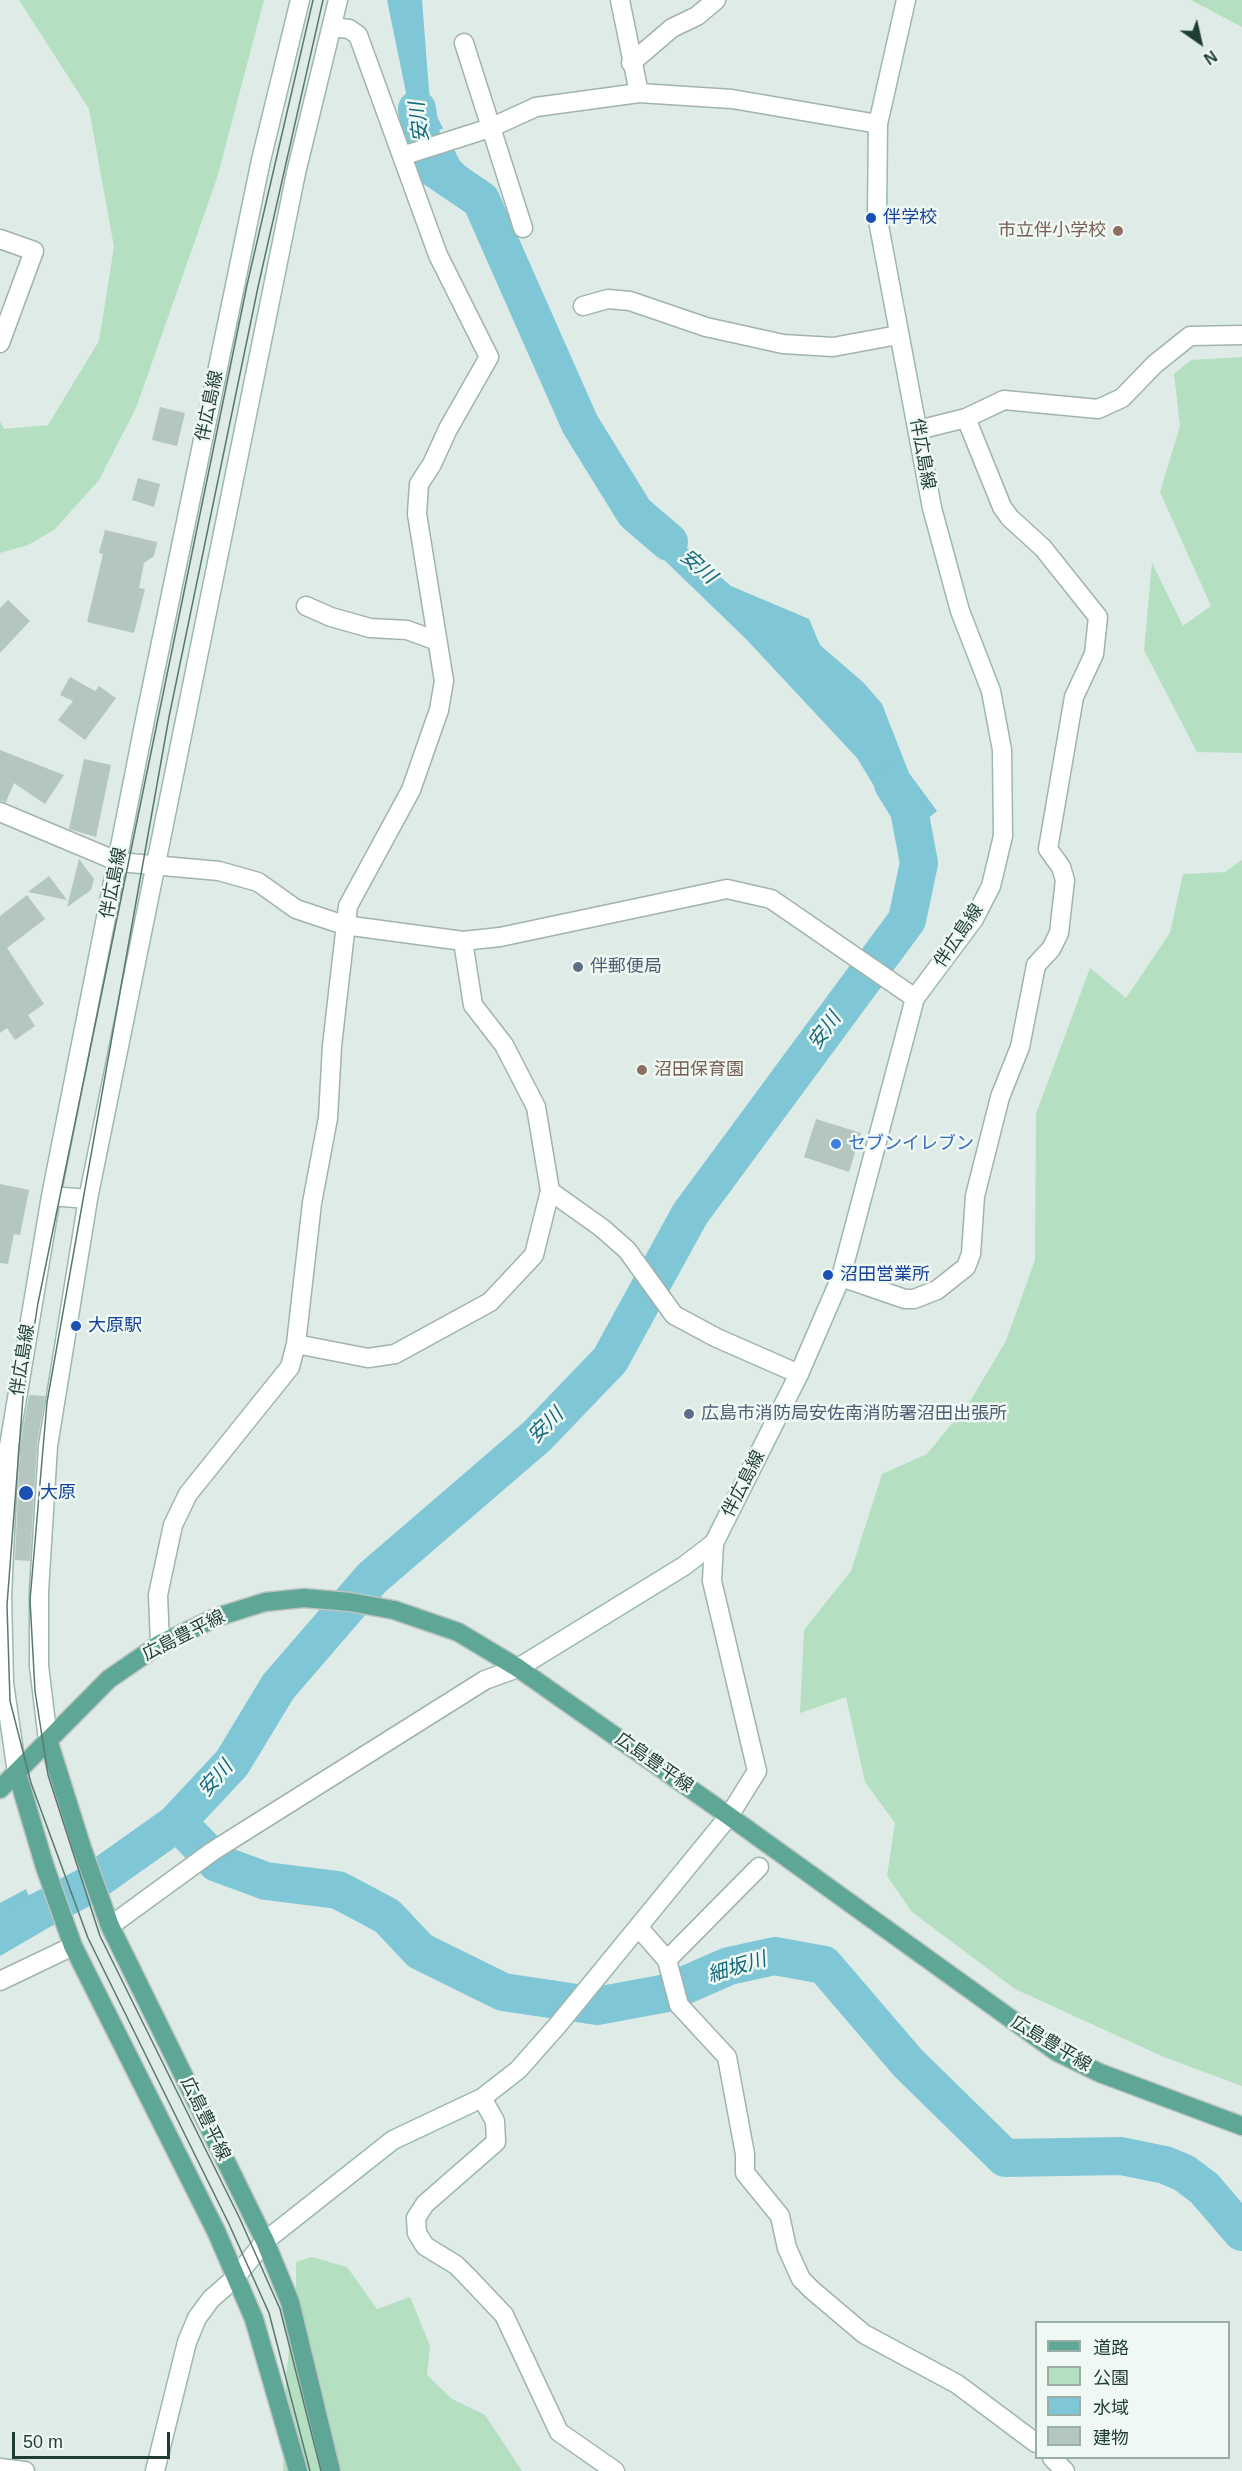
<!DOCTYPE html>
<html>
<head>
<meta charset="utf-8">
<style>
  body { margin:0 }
  #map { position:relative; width:1242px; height:2471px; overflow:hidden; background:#deebe6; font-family:Helvetica,"Noto Sans JP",sans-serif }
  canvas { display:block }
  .legend { position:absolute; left:1035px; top:2321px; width:195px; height:138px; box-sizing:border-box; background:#eff8f3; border:2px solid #9bada7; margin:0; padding:8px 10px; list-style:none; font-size:18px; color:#1e3d35 }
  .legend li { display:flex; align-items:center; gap:12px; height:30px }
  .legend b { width:30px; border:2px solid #9bada7 }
  .north { position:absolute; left:1170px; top:12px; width:60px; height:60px; -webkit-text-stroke:4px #eff8f3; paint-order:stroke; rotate:146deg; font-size:16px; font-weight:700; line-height:24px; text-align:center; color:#1e3d35 }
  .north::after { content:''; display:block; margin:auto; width:21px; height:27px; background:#1e3d35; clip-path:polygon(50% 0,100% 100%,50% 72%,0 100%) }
  .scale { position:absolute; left:12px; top:2432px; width:158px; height:27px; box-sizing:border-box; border:3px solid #1e3d35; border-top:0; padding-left:8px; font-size:18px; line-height:21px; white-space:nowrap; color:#1e3d35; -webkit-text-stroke:4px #eff8f3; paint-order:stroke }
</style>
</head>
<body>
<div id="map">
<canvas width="1242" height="2471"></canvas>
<ul class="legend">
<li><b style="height:8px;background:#5ea695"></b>道路</li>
<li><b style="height:16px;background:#b4dfc1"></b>公園</li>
<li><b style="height:16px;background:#7fc7d7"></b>水域</li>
<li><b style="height:16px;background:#b3c6bf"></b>建物</li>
</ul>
<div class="north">N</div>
<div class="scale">50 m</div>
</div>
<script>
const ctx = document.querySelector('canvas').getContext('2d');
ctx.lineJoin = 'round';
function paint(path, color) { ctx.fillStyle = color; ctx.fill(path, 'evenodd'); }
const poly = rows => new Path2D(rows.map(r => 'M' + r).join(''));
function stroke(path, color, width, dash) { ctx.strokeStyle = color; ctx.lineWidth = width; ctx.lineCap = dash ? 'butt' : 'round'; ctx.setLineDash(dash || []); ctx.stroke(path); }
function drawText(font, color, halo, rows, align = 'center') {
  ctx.font = font + ' Helvetica,"Noto Sans JP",sans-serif'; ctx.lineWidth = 5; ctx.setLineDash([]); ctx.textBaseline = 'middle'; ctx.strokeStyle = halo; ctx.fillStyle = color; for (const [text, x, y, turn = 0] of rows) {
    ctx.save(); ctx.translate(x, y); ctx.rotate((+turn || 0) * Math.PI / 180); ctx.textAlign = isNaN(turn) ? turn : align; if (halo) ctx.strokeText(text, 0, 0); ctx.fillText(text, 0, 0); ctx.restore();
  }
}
const green = poly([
  [19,0,264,0,217,178,136,408,99,480,54,530,28,545,0,553,0,421,4,429,48,425,99,341,114,247,89,109],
  [1191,0,1242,0,1242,27],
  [1242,357,1242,753,1197,752,1144,650,1152,563,1183,626,1211,606,1160,492,1180,426,1174,374,1191,360],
  [1242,860,1242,2086,1164,2057,1015,1989,912,1912,887,1876,895,1823,865,1782,846,1697,800,1713,804,1630,851,1571,882,1474,927,1454,969,1403,1006,1341,1035,1260,1036,1114,1090,968,1126,998,1170,933,1183,874,1225,872],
  [312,2257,347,2267,377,2309,410,2297,430,2346,427,2375,452,2399,485,2415,522,2471,283,2471,286,2377,296,2286,296,2262]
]);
const water = poly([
  [387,0,422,0,430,103,460,161,484,185,468,206,434,181,410,112],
  [641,501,669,533,731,586,809,619,820,645,864,683,882,704,909,773,937,811,905,837,857,758,747,640,657,553,624,515],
  [26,1889,43,1931,0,1956,0,1903]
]);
const pier = poly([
  [446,128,457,148,423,158,416,137]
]);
const river = poly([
  [417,109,425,162,481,200,580,424,635,513,669,542],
  [175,1824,187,1832,217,1863,266,1881,338,1890,387,1916,420,1951,503,1992,597,2006,667,1993,729,1966,775,1956,824,1965,908,2063,1005,2158,1121,2156,1165,2165,1184,2173,1204,2188,1242,2232],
  [0,1932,89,1885,175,1824,232,1763,278,1687,372,1578,537,1436,610,1360,690,1214,907,920,919,863,909,810,893,784]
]);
const building = poly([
  [160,407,185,413,177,446,152,440],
  [138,478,160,484,154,507,132,500],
  [105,530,157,542,154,556,144,563,139,588,145,589,134,633,87,622,103,554,99,553],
  [8,600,30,621,0,653,0,608],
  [70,677,95,691,99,686,116,698,85,740,58,720,73,701,60,695],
  [0,750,64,775,45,804,14,783,6,802,0,801],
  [84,759,111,765,96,837,69,829],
  [79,859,94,879,91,890,67,907],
  [49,876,67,900,28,892],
  [27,895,45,919,7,948,44,1004,28,1015,35,1026,15,1040,7,1028,0,1033,0,916],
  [816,1119,861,1133,849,1172,804,1157],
  [0,1184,29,1190,20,1235,14,1234,8,1264,0,1263],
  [29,1395,45,1396,37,1445,30,1561,15,1560,20,1447]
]);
const street = poly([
  [620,0,639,93],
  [464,43,523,228],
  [631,63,672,28,697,16,716,0],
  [402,156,490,128,536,107,639,93,732,99,878,124],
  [0,239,34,251,0,343],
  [583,306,608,299,630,301,706,327,783,344,833,347,898,335],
  [918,430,966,418,1004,400,1098,409,1122,398,1155,364,1190,336,1242,335],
  [306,606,331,617,370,628,407,630,437,641],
  [0,812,119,862,219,871,258,882,296,909,344,925,463,941,500,937,727,889,771,899,915,998],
  [550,1191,602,1228,627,1250,674,1315,717,1338,799,1374],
  [841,1277,905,1299,914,1299,937,1290,966,1267,971,1254,975,1196,1000,1097,1020,1047,1036,965,1051,949,1059,933,1065,880,1061,867,1048,849,1074,697,1094,654,1098,617,1043,548,1010,518,1002,507,966,418],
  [296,1344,368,1358,395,1354,490,1302,534,1255,550,1191,536,1107,504,1045,473,1005,463,941],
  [714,1543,712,1581,757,1771,729,1816],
  [160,1644,158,1595,173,1525,188,1494,290,1367,296,1344,312,1203,328,1118,332,1046,348,906,411,790,439,710,444,681,417,514,419,484,432,464,448,429,489,357,438,255,358,35,349,29,332,27],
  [759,1867,667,1960,679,2005,727,2057,745,2154,745,2173,780,2216,787,2248,801,2279,812,2290,864,2334,957,2384,1036,2443],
  [110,1926,213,1851,485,1680,518,1668],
  [639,1928,667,1960],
  [0,1981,73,1946],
  [467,2276,504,2315,559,2432,615,2471],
  [1052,2458,1065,2471],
  [0,2468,25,2471]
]);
const secondary = poly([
  [51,1196,88,1199],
  [518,1668,684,1566,714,1543,799,1374,841,1277,915,998,974,919,991,886,1003,836,1002,750,991,691,960,611,932,508,877,215,878,124,906,0],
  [48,1740,39,1666,39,1591,48,1446,88,1199,296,173,338,0],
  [17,1773,4,1683,2,1596,9,1446,51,1196,146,715,261,160,300,0],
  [467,2276,456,2265,425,2246,417,2233,416,2218,425,2204,496,2142,495,2121,482,2098],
  [155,2471,187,2342,197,2318,211,2299,235,2278,265,2241,393,2140,482,2098,518,2070,557,2026,729,1816]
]);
const primary = poly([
  [48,1740,82,1848,110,1926,265,2241,290,2302,331,2471],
  [17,1773,45,1867,73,1946,216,2231,254,2319,298,2471],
  [0,1789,109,1679,160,1644,217,1617,265,1602,304,1598,350,1602,394,1610,458,1632,518,1668,729,1816,1057,2052,1100,2073,1242,2126]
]);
const tram = poly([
  [310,2471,269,2313,229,2224,88,1938,31,1783,10,1701,7,1605,23,1397,38,1303,247,285,313,0],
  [321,2471,280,2309,240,2219,100,1936,48,1775,35,1691,30,1600,47,1402,169,717,258,287,323,0]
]);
const markers = [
  [871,218,6,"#1a4fb4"],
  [1118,231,6,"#8d6e63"],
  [578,967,6,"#5c6f8a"],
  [642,1070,6,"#8d6e63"],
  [836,1144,6,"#3f7fe0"],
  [828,1275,6,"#1a4fb4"],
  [76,1326,6,"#1a4fb4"],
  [689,1414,6,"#5c6f8a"],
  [26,1493,8,"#1a4fb4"]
];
const transitNames = [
  ["伴学校",883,218],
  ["沼田営業所",840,1275],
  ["大原駅",88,1326],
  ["大原",40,1493]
];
const educationNames = [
  ["市立伴小学校",1106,231],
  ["沼田保育園",654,1070,"left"]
];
const streetNames = [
  ["伴広島線",210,406,-78],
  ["伴広島線",922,454,80],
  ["伴広島線",114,883,-79],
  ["伴広島線",959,936,-56],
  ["伴広島線",23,1360,-81],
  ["伴広島線",744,1484,-63],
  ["広島豊平線",184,1636,-27],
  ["広島豊平線",654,1763,35],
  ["広島豊平線",1051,2044,31],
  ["広島豊平線",205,2119,64]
];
const serviceNames = [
  ["伴郵便局",590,967],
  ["広島市消防局安佐南消防署沼田出張所",701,1414]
];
const shopNames = [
  ["セブンイレブン",848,1144]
];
const waterNames = [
  ["安川",420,122,-97],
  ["安川",698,567,41],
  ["安川",825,1031,-54],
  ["安川",546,1426,-45],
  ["安川",216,1779,-49],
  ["細坂川",737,1968,-17]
];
paint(green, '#b4dfc1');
paint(water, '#7fc7d7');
paint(pier, '#deebe6');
stroke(river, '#7fc7d7', 38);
paint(building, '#b3c6bf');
stroke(street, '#a1b3ad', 21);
stroke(secondary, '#9cb8af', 21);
stroke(primary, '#bcc5c2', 21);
stroke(street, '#fff', 18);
stroke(secondary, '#fff', 18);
stroke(primary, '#5ea695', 18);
stroke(tram, '#587971', 1.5);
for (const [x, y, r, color] of markers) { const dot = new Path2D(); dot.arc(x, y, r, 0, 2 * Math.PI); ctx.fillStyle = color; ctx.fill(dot); stroke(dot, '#eff8f3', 2); }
drawText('18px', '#164399', '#eff8f3', transitNames, 'left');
drawText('18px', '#785e54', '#eff8f3', educationNames, 'right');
drawText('18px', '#1e3d35', '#eff8f3', streetNames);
drawText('18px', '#4e5e75', '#eff8f3', serviceNames, 'left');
drawText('18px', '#366cbe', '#eff8f3', shopNames, 'left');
drawText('italic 20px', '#12697e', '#eff8f3', waterNames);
</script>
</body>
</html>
